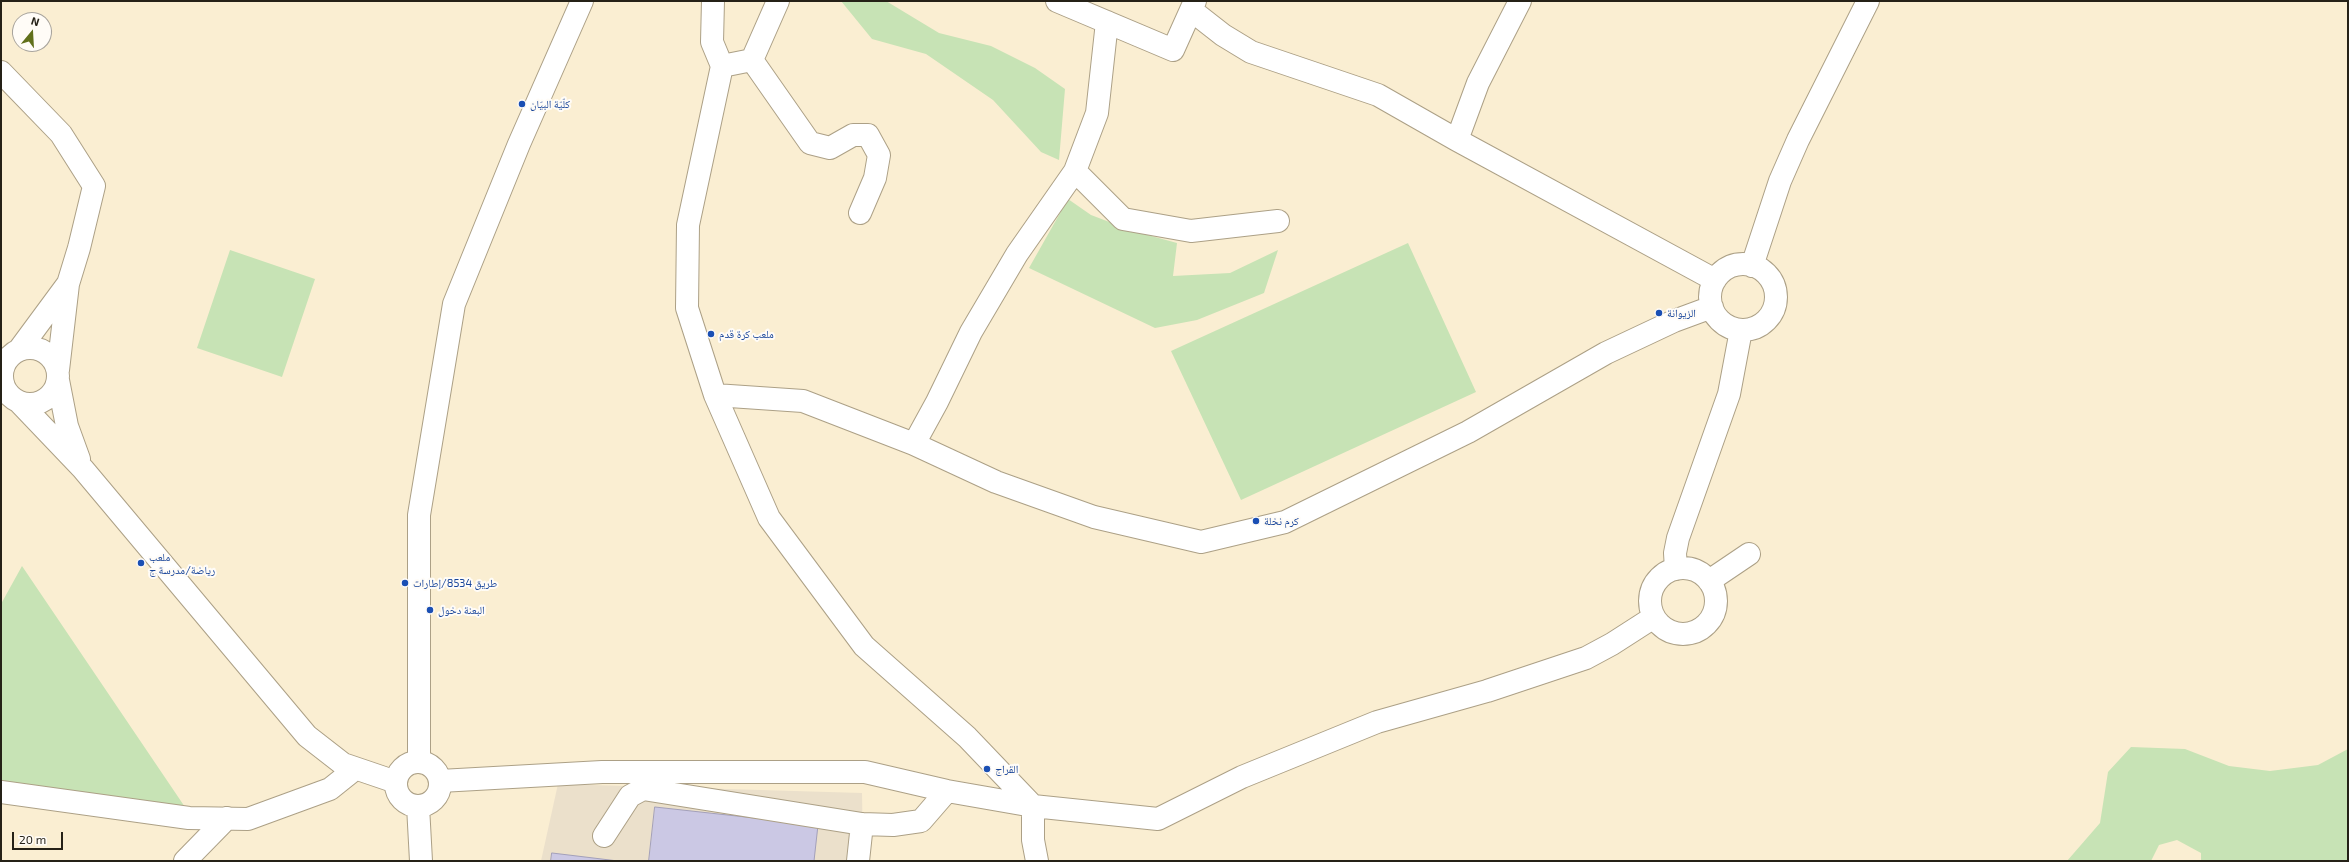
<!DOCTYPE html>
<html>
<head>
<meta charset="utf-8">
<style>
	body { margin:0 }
	#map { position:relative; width:2349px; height:862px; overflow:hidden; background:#faeed2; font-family:"Exo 2",sans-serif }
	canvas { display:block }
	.frame { position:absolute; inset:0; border:2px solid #252117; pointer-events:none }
	.north { position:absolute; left:12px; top:12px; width:40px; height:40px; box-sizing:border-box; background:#fffcf7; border:1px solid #a8a49d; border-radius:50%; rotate:18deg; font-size:11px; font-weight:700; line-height:16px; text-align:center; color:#252117 }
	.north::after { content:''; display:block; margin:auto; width:14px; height:18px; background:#61701b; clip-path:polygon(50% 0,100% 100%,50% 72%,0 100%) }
	.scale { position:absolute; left:12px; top:832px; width:51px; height:18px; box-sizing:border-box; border:2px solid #252117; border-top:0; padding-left:5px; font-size:12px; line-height:14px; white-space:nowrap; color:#252117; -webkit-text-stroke:3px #fffcf7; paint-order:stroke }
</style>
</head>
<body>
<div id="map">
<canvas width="2349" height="862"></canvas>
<div class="frame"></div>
<div class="north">N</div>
<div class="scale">20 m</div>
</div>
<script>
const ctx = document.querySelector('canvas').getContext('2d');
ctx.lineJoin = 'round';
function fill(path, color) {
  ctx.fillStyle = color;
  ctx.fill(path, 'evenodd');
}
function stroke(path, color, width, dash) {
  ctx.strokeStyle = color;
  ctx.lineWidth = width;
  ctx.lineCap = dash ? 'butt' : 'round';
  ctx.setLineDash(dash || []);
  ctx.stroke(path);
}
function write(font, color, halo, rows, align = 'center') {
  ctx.font = font + ' "Exo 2","Noto Naskh Arabic",sans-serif';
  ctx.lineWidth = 4;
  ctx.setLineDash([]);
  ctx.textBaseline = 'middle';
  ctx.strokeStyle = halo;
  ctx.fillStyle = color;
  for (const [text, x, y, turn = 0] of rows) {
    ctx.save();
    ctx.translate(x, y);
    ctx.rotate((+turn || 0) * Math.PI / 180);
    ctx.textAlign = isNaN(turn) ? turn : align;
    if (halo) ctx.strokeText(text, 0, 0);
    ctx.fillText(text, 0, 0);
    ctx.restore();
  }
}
fill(new Path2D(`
	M558 784 862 793 863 861H541Z`), '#ebe0cb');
fill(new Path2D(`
	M841 1H886L939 33 991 46 1035 68 1065 89 1059 160 1041 152 993 100 926 54 872 39Z
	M1068 199 1091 215 1133 231 1177 243 1173 276 1230 273 1278 250 1264 293 1197 320 1155 328 1029 268Z
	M1408 243 1476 392 1241 500 1171 351Z
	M230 250 315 279 282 377 197 348Z
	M22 566 189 813 1 798V604Z
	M2131 747 2185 749 2229 766 2270 771 2318 765 2348 749V861H2201V853L2177 840 2159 845 2151 861H2067L2100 823 2108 772Z`), '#c7e3b5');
const building = new Path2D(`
	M655 807 818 825 814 861H649Z
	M552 853 618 861H551Z`);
fill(building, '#cbc8e4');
stroke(building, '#a3a0ba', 1);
const minor = new Path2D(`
	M713 1 712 42 722 66 752 60 778 1
	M1057 1 1173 50 1195 1
	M1191 10 1223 35 1251 52 1378 95 1457 140 1715 280
	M752 60 810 143 830 148 853 135H868L879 155 875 178 860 213
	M722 66 688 225 687 308 715 395 769 518 864 646 967 737 1033 806 1158 819 1242 777 1377 722 1487 691 1586 658 1612 644 1654 617
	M1 72 61 134 94 186 79 248 68 284 58 370
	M1457 140 1478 83 1520 1
	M1075 171 1123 219 1191 231 1278 221
	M1710 297a33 33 0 1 1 66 0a33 33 0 1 1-66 0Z
	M1752 266 1780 181 1798 140 1868 1
	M2 376a28 28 0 1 1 56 0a28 28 0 1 1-56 0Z
	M19 350 67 285
	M58 380 67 426 79 459
	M715 395 803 401 914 444 996 482 1094 517 1201 542 1285 522 1468 432 1606 353 1674 321 1712 307
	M20 403 83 469 307 736 343 764 396 782
	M914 444 937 402 971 332 1017 254 1075 171 1097 113 1107 22
	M1650 601a33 33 0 1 1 66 0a33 33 0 1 1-66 0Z
	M1676 569 1675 553 1678 538 1729 394 1741 330
	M1709 581 1749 554
	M440 781 602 772H865L947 791 1033 806V840L1037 861
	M1 792 189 818 248 819 330 789 355 769
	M604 836 630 796 643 789 862 824 893 825 921 821 947 791
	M185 861 227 818
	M858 861 862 824`);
const major = new Path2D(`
	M396 784a22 22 0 1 1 44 0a22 22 0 1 1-44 0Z
	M419 762V515L454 304 519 144 582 1
	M418 806 421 861`);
stroke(minor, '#aca086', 24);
stroke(major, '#aca086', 24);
stroke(minor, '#fff', 22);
stroke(major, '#fff', 22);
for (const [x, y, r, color] of [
	[522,104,4,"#1a4fb4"],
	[1659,313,4,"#1a4fb4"],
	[711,334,4,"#1a4fb4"],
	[1256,521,4,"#1a4fb4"],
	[141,563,4,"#1a4fb4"],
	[405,583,4,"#1a4fb4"],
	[430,610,4,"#1a4fb4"],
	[987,769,4,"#1a4fb4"]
]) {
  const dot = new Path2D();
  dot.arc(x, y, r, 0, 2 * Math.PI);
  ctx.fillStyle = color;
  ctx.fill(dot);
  stroke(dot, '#fffcf7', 1.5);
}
write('11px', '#164399', '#fffcf7', [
	["كلّيّة البيّان",530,104],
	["الزيوانة",1667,313],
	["ملعب كرة قدم",719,334],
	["كرم نخلة",1264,521],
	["ملعب",149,557],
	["رياضة/مدرسة ج",149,570],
	["طريق 8534/إطارات",413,583],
	["البعنة دخول",438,610],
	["القراج",995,769]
], 'left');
</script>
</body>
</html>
